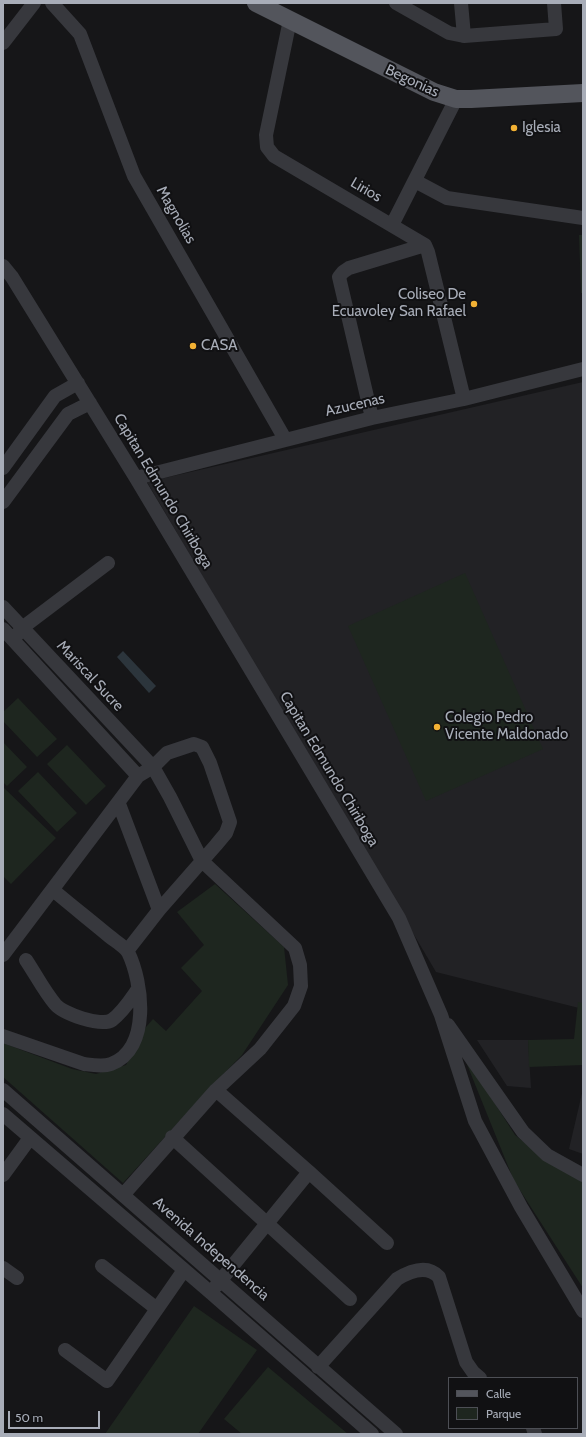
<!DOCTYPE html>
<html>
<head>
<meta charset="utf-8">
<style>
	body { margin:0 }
	#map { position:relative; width:586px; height:1437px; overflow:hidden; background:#161618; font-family:Cabin,sans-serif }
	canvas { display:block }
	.frame { position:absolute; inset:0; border:4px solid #a8adb8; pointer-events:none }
	.legend { position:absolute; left:448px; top:1377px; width:130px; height:52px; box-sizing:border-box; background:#111113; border:1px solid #4d4f55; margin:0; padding:5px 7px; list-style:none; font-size:12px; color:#a8adb8 }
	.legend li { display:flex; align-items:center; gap:8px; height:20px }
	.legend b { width:20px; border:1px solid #4d4f55 }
	.scale { position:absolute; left:8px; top:1411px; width:92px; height:18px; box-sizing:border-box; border:2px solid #a8adb8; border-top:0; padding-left:5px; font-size:12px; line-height:14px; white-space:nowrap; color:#a8adb8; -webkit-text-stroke:3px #111113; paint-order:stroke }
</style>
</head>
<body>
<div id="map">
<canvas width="586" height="1437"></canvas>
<div class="frame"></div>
<ul class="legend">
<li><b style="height:5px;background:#53555c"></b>Calle</li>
<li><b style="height:11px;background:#1e261f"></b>Parque</li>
</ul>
<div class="scale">50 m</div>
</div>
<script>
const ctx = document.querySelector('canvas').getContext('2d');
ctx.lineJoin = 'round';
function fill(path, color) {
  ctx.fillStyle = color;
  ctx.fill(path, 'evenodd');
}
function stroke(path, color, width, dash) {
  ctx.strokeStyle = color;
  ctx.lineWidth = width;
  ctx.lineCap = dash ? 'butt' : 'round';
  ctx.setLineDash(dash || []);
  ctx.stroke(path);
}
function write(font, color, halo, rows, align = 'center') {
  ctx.font = font + ' Cabin,sans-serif';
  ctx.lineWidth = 4;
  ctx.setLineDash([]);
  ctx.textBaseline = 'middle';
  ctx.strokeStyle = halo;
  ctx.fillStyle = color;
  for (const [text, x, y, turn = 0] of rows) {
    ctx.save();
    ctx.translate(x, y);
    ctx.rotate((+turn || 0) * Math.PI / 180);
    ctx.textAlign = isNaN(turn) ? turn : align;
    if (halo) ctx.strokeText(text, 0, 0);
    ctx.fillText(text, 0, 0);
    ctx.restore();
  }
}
fill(new Path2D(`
	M583 382V1009L436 972 147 482Z
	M477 1040H528L531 1088 507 1086Z
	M583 1089V1154L569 1149Z`), '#222225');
fill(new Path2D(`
	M579 235H583V293H581Z
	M465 573 543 749 426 801 348 626Z
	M18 698 57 739 37 757 3 721V712Z
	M3 742 27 767 7 786 3 782Z
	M67 745 106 786 86 805 47 764Z
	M38 772 77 813 57 832 18 791Z
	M3 787 56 838 11 884 3 876Z
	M215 884 284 947 288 985 242 1055 204 1094 123 1183 3 1077V1043L72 1069 96 1074 126 1065 146 1027 153 1019 166 1031 202 991 181 968 204 945 177 912Z
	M578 1002 583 1003V1065L529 1067 528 1040 574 1039Z
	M462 1052 515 1135 544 1158 583 1178V1288L514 1181Z
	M194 1306 257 1350 198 1434H105Z
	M268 1367 348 1434H242L224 1419Z`), '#1e261f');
fill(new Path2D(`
	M123 651 156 686 149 693 117 657Z`), '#2c353c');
stroke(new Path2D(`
	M52 3 80 34 134 176 285 439
	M396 3 449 33 464 36 556 29 554 3
	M461 3 464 36
	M290 20 266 135 267 147 274 156 425 245 428 252 464 399
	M3 43 34 3
	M415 181 447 198 583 218
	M392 225 456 99
	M3 266 12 277 136 478 399 918 441 1015 475 1121 521 1207 583 1311
	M372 418 339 277 343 272 349 268 425 245
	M3 468 55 396 78 383
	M136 478 372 418 464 399 583 369
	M3 502 68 414 90 403
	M3 607 153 767 170 797 202 861 295 948 300 965 301 986 294 1006 260 1049 216 1090
	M3 629 138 776
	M17 635 22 628 108 563
	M119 804 159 910
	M3 955 138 776 153 767 167 753 194 744 202 747 210 763 230 822 226 833 216 845 159 910 127 951
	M26 960C36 975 44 991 55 1004 63 1014 101 1027 112 1020 123 1012 131 999 138 989
	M448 1025 523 1132 547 1155 583 1175
	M3 1036 84 1064C92 1065 103 1067 111 1064 151 1049 143 983 128 952 124 946 115 941 109 936 91 921 72 906 53 890
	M3 1090 396 1434
	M3 1114 210 1292 372 1434
	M172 1137 350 1299
	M3 1175 30 1138
	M123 1195 216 1090 309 1172
	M102 1266 157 1309
	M3 1268 17 1278
	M216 1286 309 1172 387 1243
	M65 1350 107 1381 184 1270
	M318 1367 397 1279C410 1271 427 1264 439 1277L466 1362 473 1372 480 1378
	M533 1428 535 1434`), '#37383d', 14);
stroke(new Path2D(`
	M256 3 434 92 456 99H471L583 93`), '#53555c', 18);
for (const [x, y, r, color] of [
	[514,128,4,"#f2b134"],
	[474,304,4,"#f2b134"],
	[193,346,4,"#f2b134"],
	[437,727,4,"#f2b134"]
]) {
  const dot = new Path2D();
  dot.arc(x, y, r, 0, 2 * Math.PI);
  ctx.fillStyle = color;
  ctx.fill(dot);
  stroke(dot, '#111113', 1.5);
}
write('15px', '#a8adb8', '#111113', [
	["Begonias",412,81,25],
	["Lirios",366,190,30],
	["Magnolias",176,215,60],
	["Azucenas",355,405,-13],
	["Capitan Edmundo Chiriboga",163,491,59],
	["Mariscal Sucre",90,676,47],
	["Capitan Edmundo Chiriboga",329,769,59],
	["Avenida Independencia",211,1249,41]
]);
write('15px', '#a8adb8', '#111113', [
	["Iglesia",522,128],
	["Coliseo De",466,295,"right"],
	["Ecuavoley San Rafael",466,312,"right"],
	["CASA",201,346],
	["Colegio Pedro",445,718],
	["Vicente Maldonado",445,735]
], 'left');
</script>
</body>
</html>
